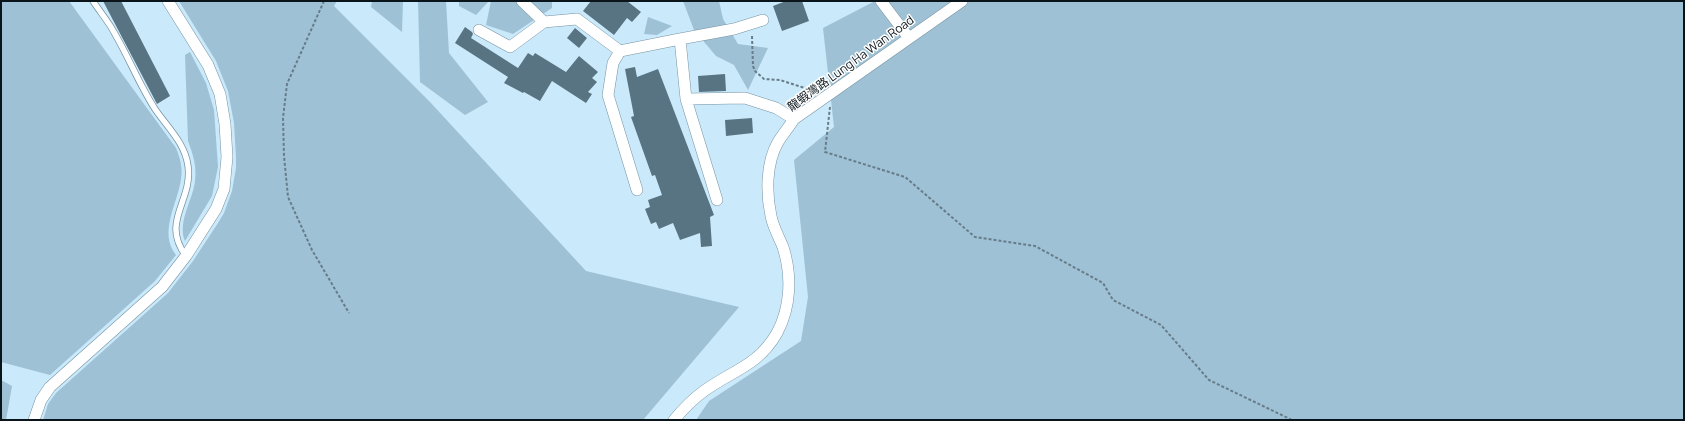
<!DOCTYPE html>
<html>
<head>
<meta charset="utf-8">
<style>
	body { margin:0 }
	#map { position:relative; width:1685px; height:421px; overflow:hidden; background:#cae9fa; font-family:Manrope,sans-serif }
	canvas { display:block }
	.frame { position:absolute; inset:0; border:2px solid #0a151b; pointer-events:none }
</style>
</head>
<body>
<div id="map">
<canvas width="1685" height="421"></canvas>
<div class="frame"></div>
</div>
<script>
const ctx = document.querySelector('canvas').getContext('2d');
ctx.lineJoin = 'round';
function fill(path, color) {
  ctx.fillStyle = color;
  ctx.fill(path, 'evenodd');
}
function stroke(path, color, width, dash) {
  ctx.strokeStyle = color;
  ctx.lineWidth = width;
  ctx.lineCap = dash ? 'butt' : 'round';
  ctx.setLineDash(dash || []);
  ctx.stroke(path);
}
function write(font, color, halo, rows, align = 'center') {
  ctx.font = font + ' Manrope,"Noto Sans TC",sans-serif';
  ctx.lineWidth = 3;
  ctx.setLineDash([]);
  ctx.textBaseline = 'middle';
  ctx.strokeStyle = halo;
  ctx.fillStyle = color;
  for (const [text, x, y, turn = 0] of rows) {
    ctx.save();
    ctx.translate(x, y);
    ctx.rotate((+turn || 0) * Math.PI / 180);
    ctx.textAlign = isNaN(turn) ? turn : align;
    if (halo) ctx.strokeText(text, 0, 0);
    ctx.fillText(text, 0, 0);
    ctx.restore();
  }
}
fill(new Path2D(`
	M1 1H69L176 148C180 158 183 168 181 179 178 203 158 232 176 255L155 281 50 375 1 362Z
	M179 1H337L334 6 430 102 586 271 739 307 643 420H43L48 404 56 393 168 293 193 261 218 223 224 213 232 191 236 168V157L234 123 228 91 216 61Z
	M372 1H403L402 32 371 7Z
	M418 1H446L449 53 488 102 465 115 420 82Z
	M459 1H489L476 15 459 6Z
	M491 1H552V8L513 34 486 25Z
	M683 1H719L723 19 738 44 768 48 748 90 734 65 716 56 694 30Z
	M875 1H1684V420H696L709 401 801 341 808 297 794 160 834 127 823 28Z
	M648 17 672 26 657 35 644 34Z
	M190 52 206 83 214 110 218 167 212 196 185 241C177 222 193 200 195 181 197 167 193 154 188 141L185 55Z
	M1 380 12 386 6 420H1Z`), '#9ec1d5');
fill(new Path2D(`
	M103 1H121L170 96 157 104Z
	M591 1H627L641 12 632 22 627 18 614 35 583 11Z
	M786 1H802L809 21 782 31 773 6Z
	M465 27 472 32 473 34 471 38 518 68 528 53 533 56 535 53 566 72 579 56 598 72 592 78 597 82 588 92 592 94 586 103 552 81 540 101 524 92 523 93 504 83 508 77 455 43Z
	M575 28 587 38 579 48 567 38Z
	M635 67 637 77 658 69 714 215 710 217 712 246 701 247 700 233 680 240 673 223 659 229 656 222 651 224 645 209 650 207 648 200 662 195 655 175 652 176 631 117 634 116 625 69Z
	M725 74 726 91 699 92 698 76Z
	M752 118 753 133 726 136 725 120Z`), '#587483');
const service = new Path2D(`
	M93 1C100 12 109 22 115 34 129 58 140 86 155 109 168 128 185 143 188 166 193 201 160 222 186 256`);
const minor = new Path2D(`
	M522 1 544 22 577 19 620 51 680 39 686 99 745 98 776 108 794 119
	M881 1 909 38
	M479 30 510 47 544 22
	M680 39 734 29 763 20
	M620 51 613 63 608 95 637 190
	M686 99 717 200
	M34 420 41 400 50 387 162 287 186 256 216 209 224 189 227 157 225 124 220 94 208 65 168 1
	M674 420C683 409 693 399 704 391 733 370 758 366 777 333 791 307 792 275 783 247 779 237 773 227 771 216 766 193 766 163 778 142 783 134 789 127 794 119L962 1`);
stroke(service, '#7693a2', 7);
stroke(minor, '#7693a2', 12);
stroke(new Path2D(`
	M324 1 287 84 283 118 284 156 288 197 312 250 349 313
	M752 36 753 66 755 71 764 79 780 80 814 91
	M830 107 825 152 905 177 975 237 1035 246 1103 283 1113 300 1161 325 1209 380 1292 420`), '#677c88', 2, [3, 2]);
stroke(service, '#fff', 5.5);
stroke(minor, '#fff', 11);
write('12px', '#0a151b', '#fff', [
	["龍蝦灣路 Lung Ha Wan Road",851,64,-36]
]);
</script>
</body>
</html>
